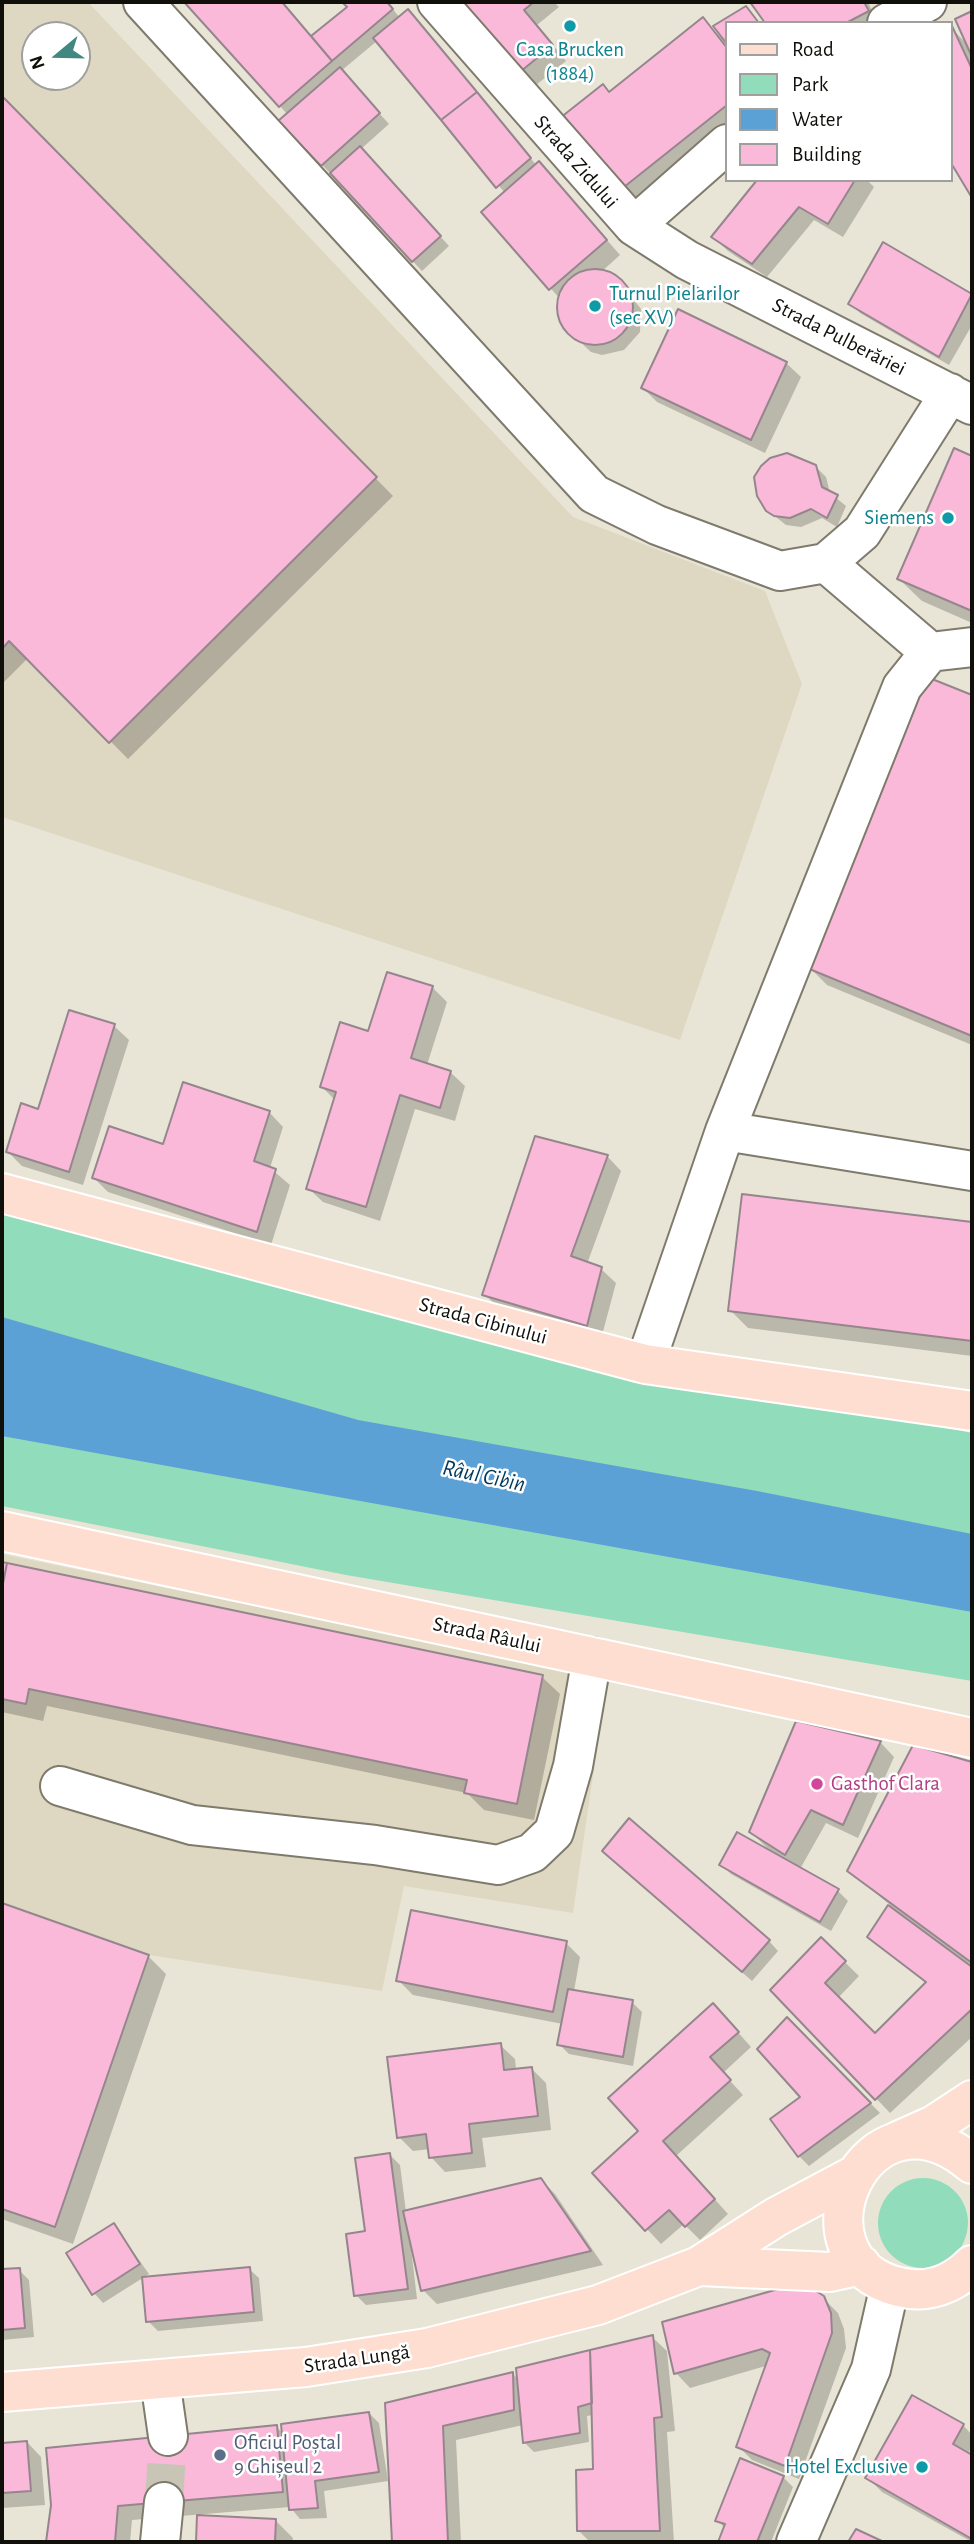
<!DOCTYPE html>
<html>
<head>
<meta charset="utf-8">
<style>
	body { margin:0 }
	#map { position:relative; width:974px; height:2544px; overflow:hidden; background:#e9e5d6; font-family:"Alegreya Sans",sans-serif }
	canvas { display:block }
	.frame { position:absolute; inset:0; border:4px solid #100f0a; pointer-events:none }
	.legend { position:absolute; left:725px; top:21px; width:228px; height:161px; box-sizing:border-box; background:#fff; border:2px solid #9f9f9d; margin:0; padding:9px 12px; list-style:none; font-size:21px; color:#100f0a }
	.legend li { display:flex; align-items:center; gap:14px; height:35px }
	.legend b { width:35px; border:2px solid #9f9f9d }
	.north { position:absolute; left:21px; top:21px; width:70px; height:70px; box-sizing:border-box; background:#fff; border:2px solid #9f9f9d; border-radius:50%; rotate:251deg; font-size:19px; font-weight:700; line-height:28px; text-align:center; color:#100f0a }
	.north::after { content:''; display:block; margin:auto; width:24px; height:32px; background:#428880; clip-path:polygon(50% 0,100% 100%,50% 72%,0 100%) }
</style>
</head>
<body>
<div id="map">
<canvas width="974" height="2544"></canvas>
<div class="frame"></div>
<ul class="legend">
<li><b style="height:9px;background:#feded1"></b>Road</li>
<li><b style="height:19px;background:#91dcba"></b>Park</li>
<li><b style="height:19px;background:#5ca1d6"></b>Water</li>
<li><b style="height:19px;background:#fab9d9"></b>Building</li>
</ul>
<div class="north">N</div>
</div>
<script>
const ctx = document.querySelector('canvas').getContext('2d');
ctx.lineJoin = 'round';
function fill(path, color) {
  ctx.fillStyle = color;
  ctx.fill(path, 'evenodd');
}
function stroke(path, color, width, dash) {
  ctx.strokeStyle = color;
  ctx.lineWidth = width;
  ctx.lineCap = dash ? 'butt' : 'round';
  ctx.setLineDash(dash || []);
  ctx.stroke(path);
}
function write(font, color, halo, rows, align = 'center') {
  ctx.font = font + ' "Alegreya Sans",sans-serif';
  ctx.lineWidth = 5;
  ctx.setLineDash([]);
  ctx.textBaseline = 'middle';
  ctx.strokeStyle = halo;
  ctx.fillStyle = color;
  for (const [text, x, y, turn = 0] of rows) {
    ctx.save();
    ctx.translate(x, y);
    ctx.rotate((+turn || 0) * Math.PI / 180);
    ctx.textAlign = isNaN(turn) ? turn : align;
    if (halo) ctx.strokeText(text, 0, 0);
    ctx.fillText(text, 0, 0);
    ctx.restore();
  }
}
fill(new Path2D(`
	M2 2H88L573 517 765 591 802 684 680 1040 2 817ZM35 35H77V77H35Z
	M2 1554 607 1679 573 1913 404 1886 382 1991 149 1955 55 2227 2 2209Z`), '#ded8c2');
fill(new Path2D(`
	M2 1193 639 1366 972 1433V1681L346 1575 2 1506Z
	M878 2223a45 45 0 1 1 90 0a45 45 0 1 1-90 0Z`), '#91dcba');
fill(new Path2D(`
	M2 1317 358 1420 757 1491 972 1534V1612L2 1436Z`), '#5ca1d6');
fill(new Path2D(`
	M186 2H282L312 37 349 7 344 2H387L400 18 417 21 537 166 553 178 620 255 600 273 616 277 641 309 640 332 624 350 602 355 591 352 563 326 559 315 561 300 483 212 505 193 377 41 341 71 389 124 361 149 449 246 422 271 281 121 288 115Z
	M457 2H554L559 7 537 25 566 61 531 89Z
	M748 2H868L877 21 767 23Z
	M745 8 759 23H727V130L634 204 620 190 610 94 703 20 722 38 724 37 715 26Z
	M972 13V195L951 160V28L968 45 958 20Z
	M2 99 393 496 128 759 28 658 2 684Z
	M760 180H867L874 187 843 237 814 220 767 277 728 251 713 237Z
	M884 245 972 296V325L949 365 860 313 850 303Z
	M786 363 801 377 765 453 657 402 643 388Z
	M955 450 972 458V623L922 601 899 579Z
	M815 466 826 477 830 493 846 506 837 527 822 518 801 527 786 525 767 510Z
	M928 679 972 697V1045L827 985 809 967Z
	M388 974 433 988 447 1002 427 1065 450 1072 465 1086 455 1121 415 1109 380 1221 323 1202 308 1188 335 1100 322 1087 370 1033Z
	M114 1026 129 1040 83 1185 22 1166 8 1152Z
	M269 1112 283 1127 270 1168 290 1185 271 1245 108 1192 94 1178 164 1146Z
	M607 1156 621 1171 587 1264 601 1269 616 1283 601 1339 499 1308 484 1294Z
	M743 1196 972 1224V1356L748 1328 730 1310Z
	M2 1563 542 1677 560 1694 534 1820 484 1810 467 1793 47 1706 43 1721 2 1712Z
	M880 1742 894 1757 858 1838 826 1823 800 1869 838 1891 848 1901 831 1931 731 1874 721 1864 771 1852 751 1832Z
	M914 1747 972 1764V2037L890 2113 773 1990 821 1939 859 1976 838 1998 875 2036 927 1984 869 1937 890 1905 850 1871Z
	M614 1860 769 1941 778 1951 752 1981Z
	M2 1905 148 1956 166 1974 73 2244 2 2219Z
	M566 1943 580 1957 574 1991 632 2002 642 2012 633 2066 569 2054 559 2044 563 2024 413 1995 398 1980Z
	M787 2019 880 2113 809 2166 799 2156 803 2097Z
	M727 2020 751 2047 723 2073 743 2095 676 2156 728 2214 700 2240 684 2224 661 2244 595 2173 641 2132Z
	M500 2045 515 2059 516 2070 532 2069 546 2083 551 2130 482 2138 486 2167 445 2172 431 2157 430 2149 413 2151 399 2137Z
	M390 2155 400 2165 406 2212 541 2180 555 2194 603 2265 437 2304 423 2290 413 2248H411L417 2299 366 2305 356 2295 367 2233Z
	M114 2225 149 2274 103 2303 94 2293Z
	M249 2269 259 2278 263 2321 158 2331 148 2321Z
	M19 2270 29 2280 34 2337 2 2340V2271Z
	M823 2298 838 2313 844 2329 846 2348 799 2479 752 2460 738 2446 769 2365 690 2388 676 2373Z
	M652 2337 667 2351 675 2431 667 2432 674 2542H590L579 2531 595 2471 593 2415 587 2416 589 2442 534 2452 525 2443 523 2425 456 2440 461 2542H394L387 2404 513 2374 519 2380Z
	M369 2413 379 2423 388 2481 324 2491 327 2518 300 2519 290 2507 132 2520 130 2542H47L53 2505 277 2427 283 2434Z
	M963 2425 972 2435 969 2455 972 2457V2542L882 2492 868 2478Z
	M27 2442 41 2457 45 2505 2 2508V2444Z
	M783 2477 793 2487 771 2542H720L726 2529 717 2520Z
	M199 2517 275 2520 293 2538 292 2542H198Z`), '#0003');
const building = new Path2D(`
	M184 2H282L332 61 279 107Z
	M342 2H387L393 9 332 61 311 36 347 7Z
	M455 2H534L524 10 553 45 515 76Z
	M750 2H864L869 11 846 23H765Z
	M746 6 759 23H727V44L713 26Z
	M408 9 477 92 441 120 373 38Z
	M972 11V57L955 19Z
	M703 17 727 48V105L619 191 560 118 603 84 609 92Z
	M952 26 972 69V198L951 163Z
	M340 67 380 113 321 166 278 121Z
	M477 92 531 158 496 188 441 120Z
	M2 96 377 477 109 743 9 641 2 649Z
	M360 146 441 236 412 262 330 173Z
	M539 161 607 240 549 290 481 212Z
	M757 180H855L828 224 799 207 752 264 711 237Z
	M883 242 972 294 939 357 848 304Z
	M557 307a38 38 0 1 1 76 0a38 38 0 1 1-76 0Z
	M678 309 787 362 751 440 641 388Z
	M954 448 972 456V611L897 579Z
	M787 453 816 465 822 487 838 495 827 518 811 509 790 518 774 516 766 511 757 496 754 477 761 466 770 458Z
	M927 677 972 695V1036L807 968Z
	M387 972 433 986 411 1058 451 1071 440 1108 400 1095 366 1207 306 1189 336 1092 320 1087 340 1022 368 1031Z
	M69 1010 115 1024 69 1172 6 1152 21 1103 38 1109Z
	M183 1082 270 1111 254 1161 276 1169 257 1232 92 1178 109 1126 163 1144Z
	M535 1136 608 1155 571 1256 602 1267 587 1326 482 1295Z
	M742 1194 972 1222V1341L728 1311Z
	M2 1562 7 1563 2 1589Z
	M7 1563 543 1675 517 1804 464 1793 467 1780 29 1689 26 1704 2 1699V1589Z
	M796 1721 881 1741 843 1825 811 1810 785 1855 749 1832Z
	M913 1745 972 1762V1963L847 1871Z
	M629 1818 770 1940 742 1972 602 1851Z
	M737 1832 839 1889 820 1922 719 1865Z
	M2 1903 149 1955 55 2227 2 2209Z
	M888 1905 972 1967V2009L875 2100 770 1990 821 1937 846 1961 825 1983 875 2033 926 1982 867 1937Z
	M411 1910 567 1941 553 2012 396 1981Z
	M568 1989 633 2000 623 2057 557 2045Z
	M713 2003 739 2032 710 2057 731 2080 663 2141 715 2199 685 2227 669 2210 645 2231 592 2173 638 2131 608 2098Z
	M787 2017 871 2103 798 2157 770 2119 800 2097 757 2049Z
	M501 2043 504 2070 532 2067 538 2116 469 2124 472 2153 429 2158 426 2134 397 2138 387 2057Z
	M390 2153 408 2289 354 2296 346 2234 365 2231 355 2158Z
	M541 2178 591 2251 421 2291 403 2211Z
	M114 2223 140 2264 92 2295 66 2253Z
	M250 2267 254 2312 146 2322 142 2277Z
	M20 2268 25 2328 2 2330V2269Z
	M796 2284 811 2288 824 2296 831 2313 832 2333 785 2466 736 2447 770 2353 762 2349 674 2374 662 2322Z
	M653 2335 662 2417 654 2418 660 2531H577L576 2470 593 2469 590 2350Z
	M590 2350 592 2403 578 2407 580 2433 523 2443 516 2368Z
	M513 2372 514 2410 443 2426 448 2542H392L385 2403Z
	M912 2395 964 2424 953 2444 972 2455V2539L865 2478Z
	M369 2412 379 2472 315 2481 318 2508 289 2510 281 2424Z
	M277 2425 283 2492 118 2506 115 2542H46L51 2505 46 2448Z
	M27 2441 31 2491 2 2493V2443Z
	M740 2458 784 2476 757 2542H718L725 2524 715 2521Z
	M197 2515 276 2519 275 2542H196Z
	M856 2529 884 2542H848Z`);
fill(building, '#fab9d9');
stroke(building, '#95868d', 2);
stroke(new Path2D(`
	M164 2502 168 2436`), '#c8c5b7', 38, [38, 19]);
const minor = new Path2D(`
	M143 2 594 494 657 525 780 571 826 563 862 532 950 393
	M437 2 634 226 687 260 972 405
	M887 23 927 2
	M634 226 727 144
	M826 563 930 652
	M725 1131 972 1171
	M645 1364 725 1131 902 687 930 652 972 647
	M60 1786 192 1825 375 1845 498 1865 532 1853 554 1832 573 1766 592 1657
	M160 2380 168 2436
	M160 2542 164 2502
	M796 2542 871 2369 890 2285`);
const major = new Path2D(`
	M2 1193 645 1364 972 1411
	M2 1531 972 1738
	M898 2141 934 2125 972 2100
	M972 2164C866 2074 784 2259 899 2287 927 2294 952 2285 972 2265
	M699 2266 830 2272 861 2265
	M2 2392 306 2367 427 2348 598 2305 699 2266 776 2217 853 2176`);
stroke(minor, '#7e7b6d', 42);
stroke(major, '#fff', 42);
stroke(minor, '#fff', 38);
stroke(major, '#feded1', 38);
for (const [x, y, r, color] of [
	[570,26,7,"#0f9aa8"],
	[595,306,7,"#0f9aa8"],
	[948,518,7,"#0f9aa8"],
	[817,1784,7,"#d1479c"],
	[220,2455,7,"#5c6f8a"],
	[922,2467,7,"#0f9aa8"]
]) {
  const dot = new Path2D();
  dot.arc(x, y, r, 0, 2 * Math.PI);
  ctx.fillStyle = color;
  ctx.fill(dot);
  stroke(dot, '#fff', 2.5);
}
write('21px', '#0d838f', '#fff', [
	["Casa Brucken",570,50,"center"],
	["(1884)",570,74,"center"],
	["Turnul Pielarilor",609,294,"left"],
	["(sec XV)",609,318,"left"],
	["Siemens",934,518],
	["Hotel Exclusive",908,2467]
], 'right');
write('21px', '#100f0a', '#fff', [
	["Strada Zidului",576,162,49],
	["Strada Pulberăriei",839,337,27],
	["Strada Cibinului",483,1321,15],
	["Strada Râului",487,1635,12],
	["Strada Lungă",357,2359,-8]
]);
write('21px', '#b23c85', '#fff', [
	["Gasthof Clara",831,1784]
], 'left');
write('21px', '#4e5e75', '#fff', [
	["Oficiul Poștal",234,2443],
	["9 Ghișeul 2",234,2467]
], 'left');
write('italic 23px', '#00395c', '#fff', [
	["Râul Cibin",484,1476,12]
]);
</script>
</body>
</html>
